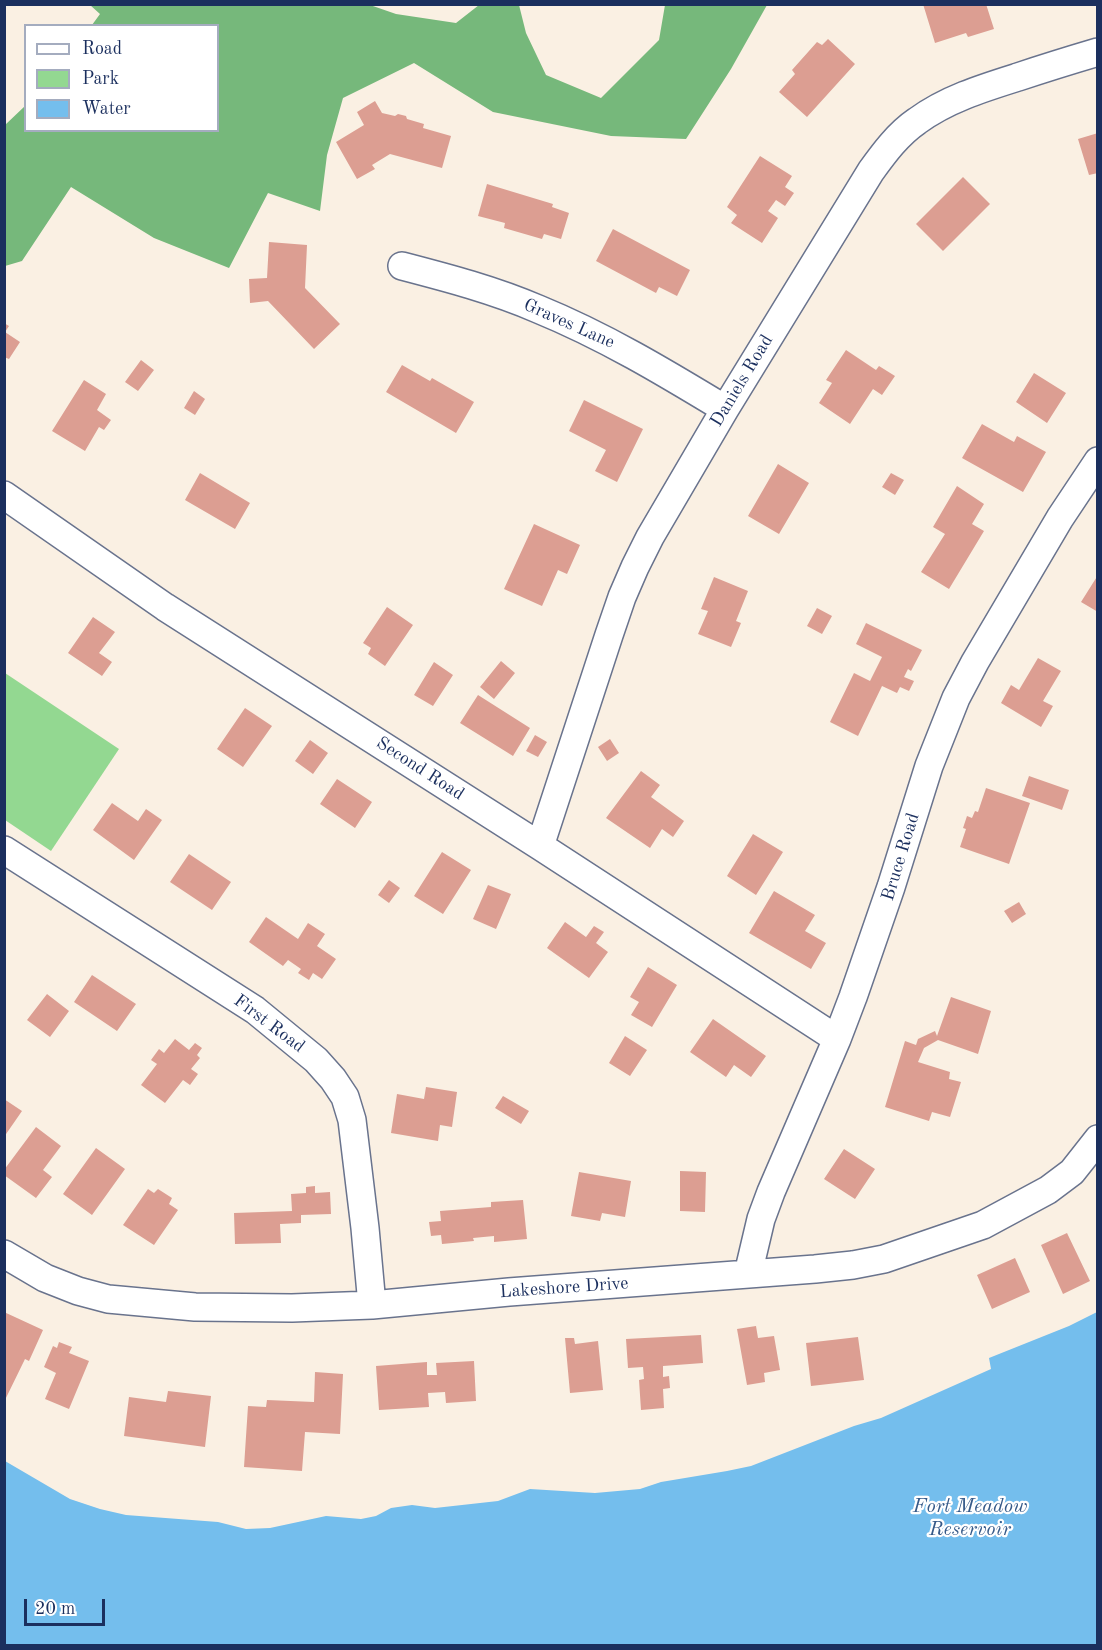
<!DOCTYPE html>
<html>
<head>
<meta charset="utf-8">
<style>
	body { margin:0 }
	#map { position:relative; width:1102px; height:1650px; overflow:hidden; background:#faf0e3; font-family:"Old Standard TT",serif }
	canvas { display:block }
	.frame { position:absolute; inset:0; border:6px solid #1b2f5e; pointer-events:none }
	.legend { position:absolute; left:24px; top:24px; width:195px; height:108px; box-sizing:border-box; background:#fff; border:2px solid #a4acbf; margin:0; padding:8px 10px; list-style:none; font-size:18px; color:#1b2f5e }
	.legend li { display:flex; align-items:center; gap:12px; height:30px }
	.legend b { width:30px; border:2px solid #a4acbf }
	.scale { position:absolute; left:24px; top:1599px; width:81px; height:27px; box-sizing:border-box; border:3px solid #1b2f5e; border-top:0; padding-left:8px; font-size:18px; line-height:21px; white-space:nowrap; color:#1b2f5e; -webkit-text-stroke:4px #fff; paint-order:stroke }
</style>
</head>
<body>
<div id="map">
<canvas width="1102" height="1650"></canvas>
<div class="frame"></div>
<ul class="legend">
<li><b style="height:8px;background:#fff"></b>Road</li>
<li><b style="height:16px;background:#93d891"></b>Park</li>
<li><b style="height:16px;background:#74beed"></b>Water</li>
</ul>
<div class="scale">20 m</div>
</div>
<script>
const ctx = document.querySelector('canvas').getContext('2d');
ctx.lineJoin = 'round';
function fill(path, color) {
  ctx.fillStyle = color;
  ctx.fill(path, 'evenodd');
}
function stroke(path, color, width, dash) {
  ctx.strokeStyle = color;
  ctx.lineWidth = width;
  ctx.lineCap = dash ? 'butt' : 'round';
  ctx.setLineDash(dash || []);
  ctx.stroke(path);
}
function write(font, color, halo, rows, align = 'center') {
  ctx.font = font + ' "Old Standard TT",serif';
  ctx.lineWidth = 4.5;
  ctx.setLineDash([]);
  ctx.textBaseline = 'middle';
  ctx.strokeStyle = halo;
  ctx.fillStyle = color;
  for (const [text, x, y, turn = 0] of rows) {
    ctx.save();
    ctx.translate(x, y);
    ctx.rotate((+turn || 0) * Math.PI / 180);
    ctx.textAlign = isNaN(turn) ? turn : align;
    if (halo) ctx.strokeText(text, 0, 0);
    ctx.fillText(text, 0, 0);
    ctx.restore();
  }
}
fill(new Path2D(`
	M5 673 119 749 51 851 5 820Z`), '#93d891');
fill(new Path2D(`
	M90 5H370L396 14 456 23 479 5H519L526 33 546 75 601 98 659 40 665 5H767L731 69 686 139 611 136 493 112 414 63 343 98 327 155 320 211 268 193 229 268 154 238 71 187 22 261 5 266V125L25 106 26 130H218V26L92 25 100 14Z`), '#76b87b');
fill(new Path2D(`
	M1097 1312V1645H5V1461L70 1499 100 1509 126 1515 218 1522 246 1529 270 1528 326 1516 361 1519 376 1516 391 1508 412 1505 435 1508 498 1501 530 1489 595 1493 640 1489 661 1482 727 1471 751 1466 854 1426 881 1418 991 1369 989 1358 1069 1326Z`), '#74beed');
fill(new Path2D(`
	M923 4H986L994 29 968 37 966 33 935 43Z
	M828 39 855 64 807 117 779 92 795 74 792 70 817 42 822 45Z
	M375 101 382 113 395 116 398 114 406 116 407 119 424 124 423 128 451 136 442 168 390 154 372 165 375 169 357 179 336 142 364 125 357 112Z
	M1098 133V173L1089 175 1078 139Z
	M760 156 792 176 785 187 794 193 785 206 776 200 768 211 778 218 762 243 731 223 737 215 727 207Z
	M963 177 990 204 943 251 916 224Z
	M487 184 553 204 552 207 569 213 561 239 544 234 542 239 504 228 505 223 478 216Z
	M613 229 690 270 677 296 659 287 656 293 596 261Z
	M269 242 307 245 305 288 340 324 314 349 268 301 250 303 249 279 267 278Z
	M4 323 9 326 5 332 20 342 9 359 4 357Z
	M846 350 876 370 879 366 895 376 882 395 873 389 850 424 819 403 832 383 826 380Z
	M141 360 154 370 138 391 125 382Z
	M402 365 430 381 432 378 474 402 456 433 386 392Z
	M1034 373 1066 393 1047 423 1016 402Z
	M84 380 106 394 97 410 111 420 104 430 99 427 85 451 52 431Z
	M194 391 205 399 195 415 184 408Z
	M584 400 643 429 617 482 595 471 606 450 569 431Z
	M982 424 1014 442 1017 436 1046 452 1023 492 962 458Z
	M778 464 809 483 779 534 748 516Z
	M200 473 250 503 235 529 185 500Z
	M891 473 904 480 895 495 882 487Z
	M957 486 984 504 972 524 984 531 949 589 921 572 945 534 933 527Z
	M534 524 580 545 567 574 558 570 542 606 504 589Z
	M1098 575V612L1081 602Z
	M714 577 748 591 736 621 741 623 731 647 698 634 708 611 701 609Z
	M387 607 413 625 385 666 368 654 371 648 363 643Z
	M817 608 832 616 822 634 807 626Z
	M93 617 115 632 99 653 112 662 102 676 68 653Z
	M866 623 922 650 911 671 908 669 904 677 914 681 909 691 900 687 897 693 882 686 858 736 830 722 854 673 870 681 882 657 856 644Z
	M1038 658 1061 671 1043 701 1053 706 1041 727 1001 703 1011 685 1019 690Z
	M501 661 515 673 494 699 480 687Z
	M434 662 453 675 433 706 414 695Z
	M478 695 530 728 513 756 460 723Z
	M245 708 272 726 243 767 217 749Z
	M535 735 547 742 538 757 526 751Z
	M610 739 619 753 607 761 598 747Z
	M310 740 328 753 313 774 295 761Z
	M641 771 660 785 651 797 684 821 673 837 662 829 650 848 606 818Z
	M1029 776 1069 790 1062 810 1022 796Z
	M337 779 372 802 355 828 320 804Z
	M986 788 1030 803 1009 864 960 847 966 829 963 828 967 816 972 818 975 811 978 812Z
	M112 803 138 821 146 809 162 820 134 860 93 830Z
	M753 834 783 852 756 895 727 876Z
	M442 852 471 870 443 914 414 896Z
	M189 854 231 882 212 910 170 882Z
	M389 880 400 888 389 903 378 895Z
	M488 885 511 894 496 929 473 919Z
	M774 891 815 915 805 931 826 943 811 969 749 933Z
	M1019 902 1026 914 1012 923 1004 911Z
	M266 917 298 939 308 923 325 934 317 946 336 959 322 979 313 973 309 980 298 973 301 969 288 960 283 966 249 942Z
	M565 922 586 937 594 926 604 932 596 943 608 952 589 978 547 948Z
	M648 967 677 985 652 1027 631 1015 639 1002 630 997Z
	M92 975 136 1004 117 1031 74 1002Z
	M47 994 69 1011 50 1037 27 1020Z
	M951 997 991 1011 978 1054 938 1040 924 1048 918 1062 950 1072 949 1079 961 1082 950 1117 932 1112 929 1121 885 1107 905 1041 916 1045 918 1039 935 1031 937 1036Z
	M713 1019 766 1056 751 1077 734 1065 726 1077 690 1052Z
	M625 1036 647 1050 630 1076 609 1063Z
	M175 1039 189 1050 195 1043 202 1048 197 1055 200 1058 191 1069 198 1074 190 1085 183 1080 165 1103 141 1085 157 1064 151 1060 159 1049 164 1053Z
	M426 1087 457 1092 452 1127 440 1125 438 1141 391 1133 397 1094 424 1099Z
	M503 1096 529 1111 521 1124 495 1108Z
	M4 1099 22 1111 4 1137Z
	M36 1127 61 1146 43 1170 52 1177 36 1198 4 1175V1170Z
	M96 1148 125 1169 92 1215 63 1194Z
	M844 1149 875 1169 855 1199 824 1179Z
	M680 1171 706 1172 705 1212 680 1211Z
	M579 1172 631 1181 625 1217 602 1213 600 1221 571 1216Z
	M315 1186V1193L330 1192 331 1214 301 1215V1223L280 1224 281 1243 235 1244 234 1213 292 1211 291 1194 306 1193V1187Z
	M148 1189 154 1193 158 1189 172 1198 169 1204 178 1210 154 1245 123 1225Z
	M523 1200 527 1239 494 1242V1236L473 1238 474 1241 442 1244 441 1235 431 1236 429 1222 441 1221 440 1211 491 1207V1202Z
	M1067 1233 1090 1281 1063 1294 1041 1245Z
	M1015 1258 1030 1292 992 1309 977 1275Z
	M4 1312 43 1330 29 1361 25 1359 4 1402Z
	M756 1326 758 1338 774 1336 780 1370 764 1373 765 1382 747 1385 737 1329Z
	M701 1335 703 1363 663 1366V1377L669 1376 670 1388 663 1389 664 1408 641 1410 639 1380 644 1379 643 1367 628 1368 626 1339Z
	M858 1337 864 1380 811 1386 806 1343Z
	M565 1338H574L575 1344 598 1341 603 1390 570 1393Z
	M59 1342 72 1347 69 1353 89 1361 69 1409 45 1399 56 1373 44 1367 53 1346 57 1348Z
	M474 1361 476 1401 446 1403 445 1392 428 1393 429 1407 379 1410 376 1366 427 1362V1375H437L436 1363Z
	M315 1372 343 1374 340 1434 305 1432 302 1471 244 1467 248 1406 266 1407 267 1400 314 1402Z
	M168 1391 211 1396 205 1447 124 1436 129 1397 166 1402Z`), '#dc9e92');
const minor = new Path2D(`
	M402 266C448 278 494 290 538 309 604 336 664 372 725 409
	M4 495 165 607 540 846 837 1039
	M540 846 609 635 622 597 635 567 650 537 725 409 871 171C884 153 898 134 917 121 947 99 983 88 1018 77 1045 68 1071 60 1098 52
	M4 850 255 1010 316 1060 333 1079 345 1097 352 1120 365 1228 372 1305
	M4 1254 45 1278 78 1291 108 1299 195 1307 292 1308 372 1305 509 1292 815 1269 853 1265 884 1259 983 1225 1048 1190 1072 1172 1098 1139
	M748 1274 761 1219 771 1192 837 1039 853 997 891 887 929 766 956 698 975 662 1060 518 1098 461`);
stroke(minor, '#69738d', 30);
stroke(minor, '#fff', 27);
write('18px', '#1b2f5e', '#fff', [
	["Graves Lane",569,324,24],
	["Daniels Road",742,381,-59],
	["Second Road",420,769,33],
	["Bruce Road",901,857,-73],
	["First Road",269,1024,37],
	["Lakeshore Drive",564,1288,-4]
]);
write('italic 20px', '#365a89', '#fff', [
	["Fort Meadow",970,1507],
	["Reservoir",970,1530]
]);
</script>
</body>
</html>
